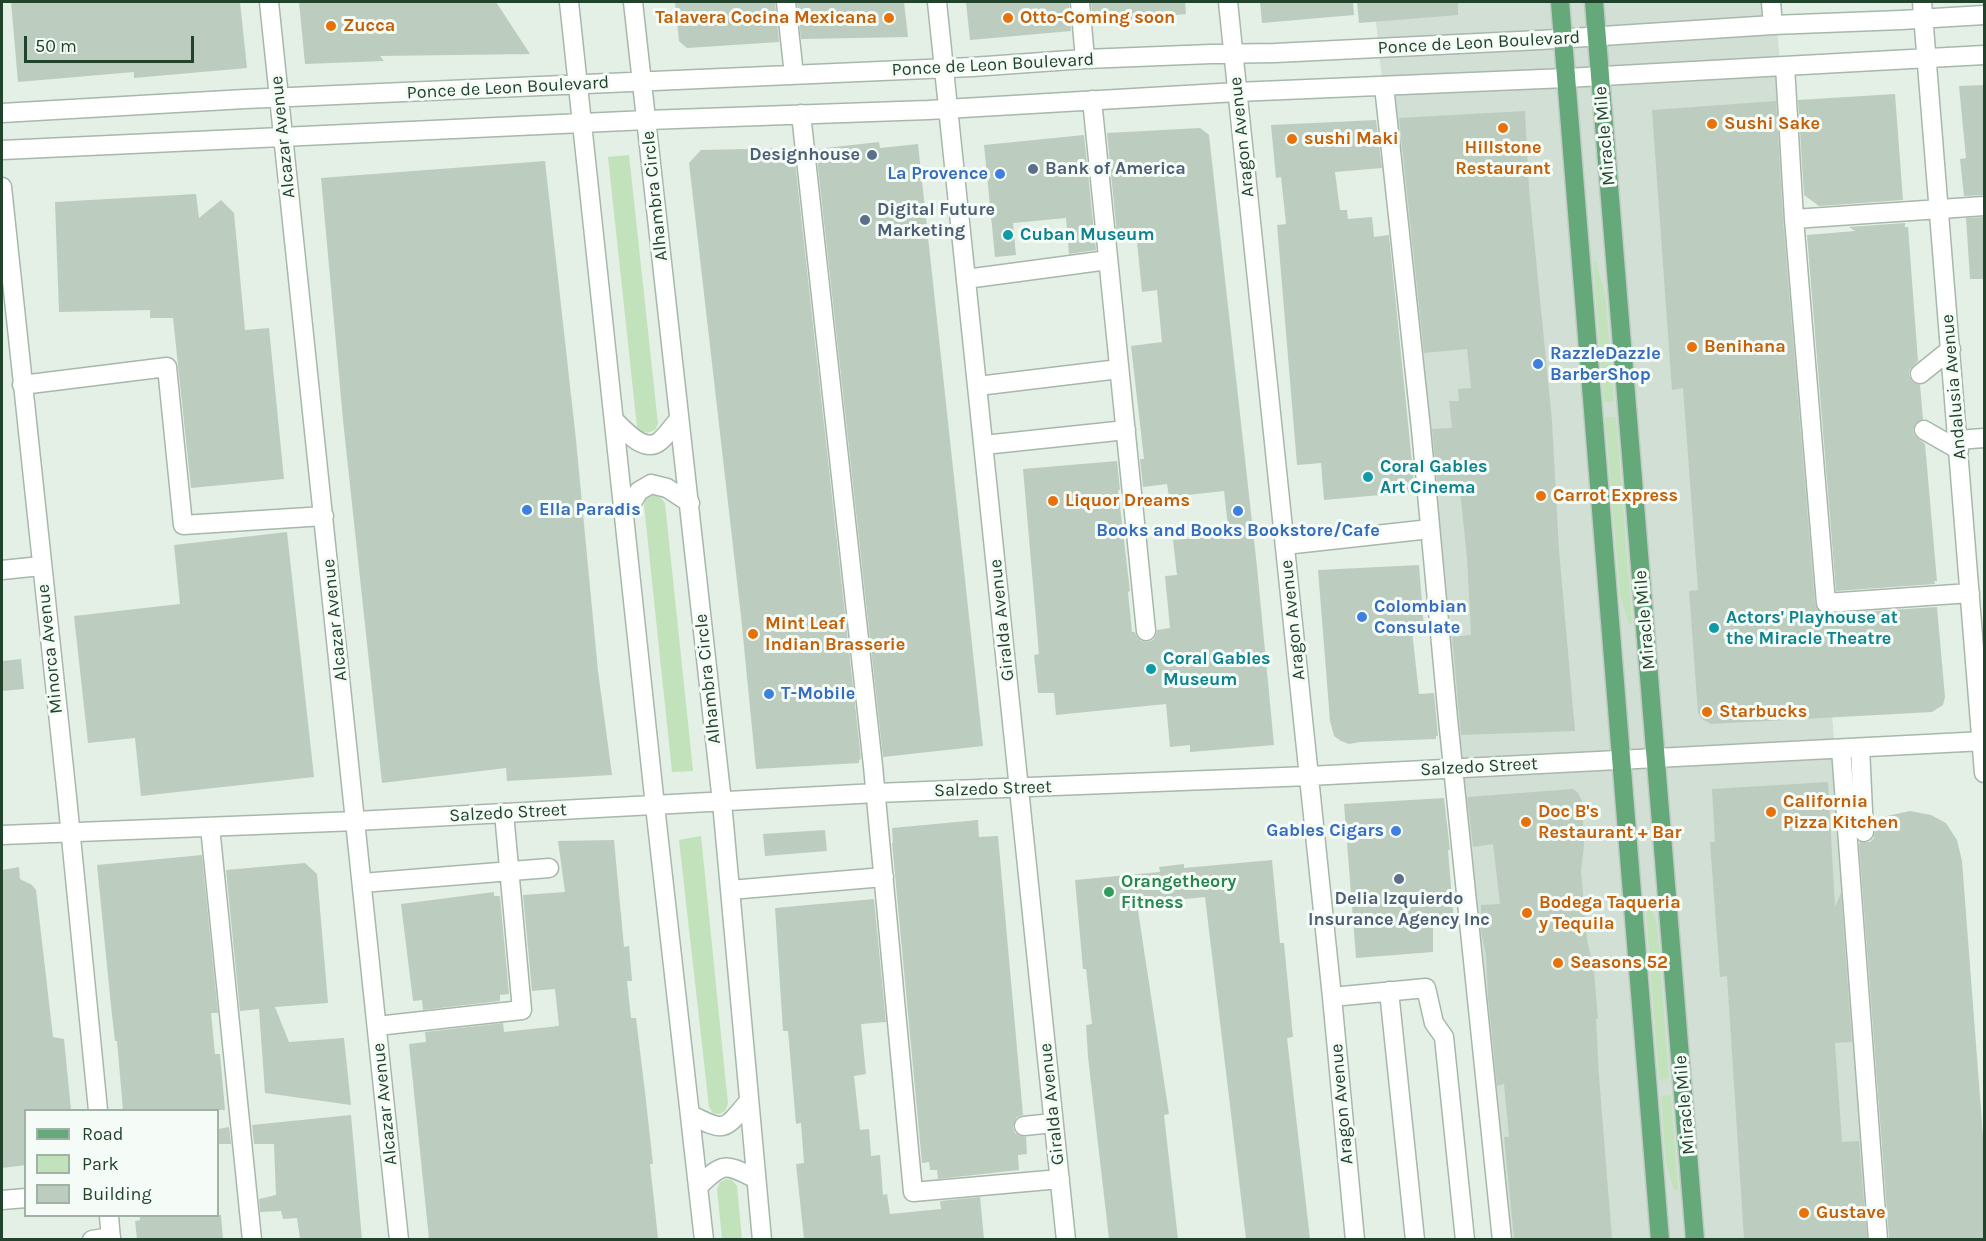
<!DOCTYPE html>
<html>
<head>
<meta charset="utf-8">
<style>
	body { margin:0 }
	#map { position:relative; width:1986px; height:1241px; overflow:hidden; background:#e4efe6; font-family:Karla,sans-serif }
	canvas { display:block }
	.frame { position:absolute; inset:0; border:3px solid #21432c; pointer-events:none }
	.legend { position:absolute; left:24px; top:1109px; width:195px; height:108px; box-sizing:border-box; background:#f5fbf6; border:2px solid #a0b1a5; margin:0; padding:8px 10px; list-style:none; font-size:18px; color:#21432c }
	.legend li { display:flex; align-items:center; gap:12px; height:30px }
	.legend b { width:30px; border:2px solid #a0b1a5 }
	.scale { position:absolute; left:24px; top:36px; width:170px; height:27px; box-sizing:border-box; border:3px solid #21432c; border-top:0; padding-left:8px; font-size:18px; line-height:21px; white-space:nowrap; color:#21432c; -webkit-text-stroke:4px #f5fbf6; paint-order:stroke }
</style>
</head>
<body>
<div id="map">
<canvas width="1986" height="1241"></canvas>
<div class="frame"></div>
<ul class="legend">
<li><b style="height:8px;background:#65a97a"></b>Road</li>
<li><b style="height:16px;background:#c1e2bb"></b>Park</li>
<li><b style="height:16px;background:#bccdbf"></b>Building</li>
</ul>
<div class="scale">50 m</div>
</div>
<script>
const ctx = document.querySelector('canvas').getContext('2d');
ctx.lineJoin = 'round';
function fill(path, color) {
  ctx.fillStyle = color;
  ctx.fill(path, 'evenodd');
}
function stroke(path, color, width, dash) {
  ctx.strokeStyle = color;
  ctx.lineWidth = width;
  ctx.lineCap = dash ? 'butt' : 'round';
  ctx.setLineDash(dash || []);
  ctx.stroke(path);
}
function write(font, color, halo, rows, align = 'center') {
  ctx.font = font + ' Karla,sans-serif';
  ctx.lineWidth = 6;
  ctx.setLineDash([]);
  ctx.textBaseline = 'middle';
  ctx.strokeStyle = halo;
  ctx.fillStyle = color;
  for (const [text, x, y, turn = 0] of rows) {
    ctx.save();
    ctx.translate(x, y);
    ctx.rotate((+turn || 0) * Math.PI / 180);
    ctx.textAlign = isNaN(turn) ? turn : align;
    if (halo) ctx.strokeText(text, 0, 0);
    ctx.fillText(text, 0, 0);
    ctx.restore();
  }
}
fill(new Path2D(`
	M1374 2H1775L1874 1239H1501Z`), '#d2dfd4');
fill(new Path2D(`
	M629 155 658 424 655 430C647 434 643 433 637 427L608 157Z
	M1593 262H1596L1605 294 1614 401 1604 402Z
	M1605 417H1616L1632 624H1629L1620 595Z
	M654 495 660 497 665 503 693 771 672 772 644 505 646 498Z
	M701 836 728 1104 725 1111 720 1114 713 1113 709 1107 679 840Z
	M1645 897H1648L1657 926 1669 1079 1659 1080Z
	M1671 1095 1678 1190H1674L1666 1163 1661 1096Z
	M726 1179 732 1180 737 1186 742 1239H722L717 1189 720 1182Z`), '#c1e2bb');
fill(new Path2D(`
	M11 2H240L247 68 134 78V72L18 82Z
	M299 2H496L530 54 380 56 384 61 305 64Z
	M675 2H775L779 42 687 48 679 41Z
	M797 2H904L908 37 801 39Z
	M966 2H1069L1071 31 970 40Z
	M1091 2H1185L1186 14 1093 23Z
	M1260 2H1353L1354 15 1262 23Z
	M1357 2H1458V15L1359 23Z
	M1984 85V195L1964 196 1960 159 1966 158 1959 86Z
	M1895 94 1903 200 1819 206 1804 195 1798 100Z
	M1776 101 1783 220 1815 604 1821 613 1827 614 1937 607 1945 697 1943 705 1932 712 1711 724 1702 719 1698 713 1689 591 1698 590 1683 388 1672 390 1652 110Z
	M1525 111 1529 188 1552 421 1559 550 1575 731 1461 735 1452 637 1471 635 1467 558 1459 481H1437L1432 429 1452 428 1449 401H1459L1458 389 1471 388 1467 349 1424 353 1399 118Z
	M1376 120 1382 168 1335 172 1340 210H1347L1348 219 1372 217 1374 237 1389 235 1415 492 1324 500 1321 463 1297 465 1277 225 1286 224 1281 177 1276 178 1271 125Z
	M1200 128 1209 135 1257 567 1274 745 1190 752V745L1170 747 1166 704 1056 715 1054 693H1038L1034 655 1039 654 1023 469 1117 461 1120 490H1118L1130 591 1128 592 1132 632H1135L1137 637 1141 641 1147 642 1153 640 1156 635 1157 630 1170 628 1165 576 1177 575 1173 540 1229 535 1224 491 1169 497 1167 484 1143 487 1140 459H1144L1131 346 1162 342 1157 290 1142 292 1136 232 1117 235 1107 133Z
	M1084 135 1096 250 1069 254 1066 218 1013 223 1016 255 995 257 984 145Z
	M879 142 880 148 918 144 983 746 883 757 816 149Z
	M792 148V152H794L861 759 859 760V763L756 769 741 616 689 163 701 150Z
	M545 161 576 440 598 671 612 775 507 781 506 768 382 783 343 420 321 178Z
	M196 194 199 218 221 200 234 213 245 330 269 328 284 479 191 488 173 318H150V310L59 312 55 202Z
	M1984 217V279H1970L1966 218Z
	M1905 223V227H1908L1918 361 1910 369 1909 375 1912 381 1920 385 1923 419 1915 424 1913 431 1915 436 1925 444 1937 581H1934L1935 584 1836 591 1807 235 1855 231 1849 227Z
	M287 532 314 777 141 796 135 738 88 743 74 616 180 604 174 545Z
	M1419 565 1424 629 1412 631 1419 694 1434 693 1438 736H1436V739L1360 742 1349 744 1341 741 1334 736 1330 721 1318 570Z
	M21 659 24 689 2 691V661Z
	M1828 782 1835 907 1841 893 1852 1042 1835 1043 1842 1142 1859 1141 1867 1239H1744L1727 976 1720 977 1710 842H1715L1712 789Z
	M1573 789 1578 793 1582 801 1584 845 1581 871 1587 939 1594 971 1598 1019H1596L1599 1076 1612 1239H1514L1504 1137H1509L1504 1084 1497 1086 1488 997 1486 956 1481 931V905L1500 904 1493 844 1473 847 1467 797Z
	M1444 798 1450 850H1448L1454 922 1433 926V952L1356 958 1344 804Z
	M1910 811 1931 815 1946 823 1957 840 1962 861 1984 1149V1239H1889L1859 845 1860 842H1870L1874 838 1875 824 1882 817Z
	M978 820 979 837 998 836 1023 1115 1017 1117 1013 1127 1015 1133 1020 1136 1026 1137 1027 1154 1018 1155 1019 1170 938 1179 937 1170H930L929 1162 922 1163 892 843H893L892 828Z
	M825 830 827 851 765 856 763 834Z
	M614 840 624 947 629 946 632 981H627L631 1018H636L645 1092 653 1164H650L658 1238 429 1239 409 1044 426 1042 425 1032 503 1023 504 1032 559 1026 555 989 532 991 523 895 565 892 558 841Z
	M202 855 218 1013H211L215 1054H220L225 1110H123L117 1041H115L111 1006 97 865Z
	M1272 860 1280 943H1284L1293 1037 1287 1038 1310 1239H1246L1205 897 1137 904 1169 1114 1164 1115 1178 1239H1109L1088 1057 1086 1025 1092 1024 1086 969H1083L1075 880 1160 872 1159 867 1184 864V868Z
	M305 863 317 874 328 1003 275 1007 289 1042 344 1038 351 1105 265 1093 259 1009 240 1011 226 870Z
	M19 867 20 879 32 885 36 890 53 1037 64 1039 71 1110H26V1165L2 1168V870Z
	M494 892V896H500L509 994 500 995V1001L423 1010 422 1000 413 1001 401 904Z
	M874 899 886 1022 861 1024 866 1074 854 1076 860 1130 869 1129 871 1156 880 1155 883 1195 887 1194 890 1214 941 1209 940 1201 980 1197 984 1239H804L796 1164 804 1163 801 1123 796 1124 788 1031H783L775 908Z
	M351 1115 362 1239H300L297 1218 283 1219 281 1211 260 1212 259 1199 276 1195 274 1144H254L252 1125Z
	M229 1127 231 1144H218V1129Z
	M140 1215H221L223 1239H137L135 1221 140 1220Z`), '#bccdbf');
const minor = new Path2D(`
	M269 2 399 1240
	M569 2 655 806 704 1240
	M633 2 722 802 762 1240
	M786 2 794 75
	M937 2 1066 1240
	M1080 2 1085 59
	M1228 2 1332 997 1355 1240
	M1771 2 1773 25
	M1922 2 1984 773
	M1785 66 1794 219 1826 603 1970 593
	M1384 86 1421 429 1448 719 1502 1240
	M1092 100 1146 631
	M2 113 245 99 972 67 1085 59 1211 54 1275 53 1540 40 1773 25 1901 20 1984 15
	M801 114 873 766 913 1192 1060 1179
	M2 150 647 120 928 110 1237 92 1566 78 1984 55
	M2 187 67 797 98 1110
	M1794 219 1984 206
	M966 279 1108 260
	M1920 374 1951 349
	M22 385 167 367 183 525 324 516
	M978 386 1119 369
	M615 421C625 431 645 454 660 441 667 435 673 426 679 419
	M1924 430 1959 450
	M1958 440 1984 438
	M984 445 1126 430
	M625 514 639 491 651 484 667 488 690 503
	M1285 545 1430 529
	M2 570 41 566
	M1860 748 1864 832
	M1841 749 1878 1240
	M210 827 252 1240
	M2 835 356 821 876 793 1309 776 1984 741
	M362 883 549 868
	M730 890 884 877
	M1389 991 1415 1240
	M1332 997 1426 988 1434 1023 1444 1037 1465 1240
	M377 1026 522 1010 504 813
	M691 1115C725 1132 724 1131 748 1102
	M1024 1126 1053 1123
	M699 1186C724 1161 726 1164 756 1179
	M2 1200 26 1198
	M109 1216 111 1240
	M92 1240 111 1237`);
const major = new Path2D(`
	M1560 2 1660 1240
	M1594 2 1695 1240`);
stroke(minor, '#a6b8aa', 21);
stroke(major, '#c1cac4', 21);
stroke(minor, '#fff', 18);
stroke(major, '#65a97a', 18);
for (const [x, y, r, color] of [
	[889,18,6,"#e8710a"],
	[1008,18,6,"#e8710a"],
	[331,26,6,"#e8710a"],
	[1712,124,6,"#e8710a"],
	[1503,128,6,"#e8710a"],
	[1292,139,6,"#e8710a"],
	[872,155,6,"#5c6f8a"],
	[1033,169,6,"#5c6f8a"],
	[1000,174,6,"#3f7fe0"],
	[865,220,6,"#5c6f8a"],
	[1008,235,6,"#0f9aa8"],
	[1692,347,6,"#e8710a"],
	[1538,364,6,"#3f7fe0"],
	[1368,477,6,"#0f9aa8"],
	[1541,496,6,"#e8710a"],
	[1053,501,6,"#e8710a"],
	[527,510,6,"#3f7fe0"],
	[1238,511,6,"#3f7fe0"],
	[1362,617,6,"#3f7fe0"],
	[1714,628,6,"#0f9aa8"],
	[753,634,6,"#e8710a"],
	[1151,669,6,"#0f9aa8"],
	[769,694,6,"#3f7fe0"],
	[1707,712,6,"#e8710a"],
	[1771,812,6,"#e8710a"],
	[1526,822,6,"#e8710a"],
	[1396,831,6,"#3f7fe0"],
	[1399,879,6,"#5c6f8a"],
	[1109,892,6,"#2e9e5b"],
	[1527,913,6,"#e8710a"],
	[1558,963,6,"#e8710a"],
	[1804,1213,6,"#e8710a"]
]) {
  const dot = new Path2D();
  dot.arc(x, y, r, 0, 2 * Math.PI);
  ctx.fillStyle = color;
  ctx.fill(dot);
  stroke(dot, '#f5fbf6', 2);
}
write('bold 18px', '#c56008', '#f5fbf6', [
	["Talavera Cocina Mexicana",877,18,"right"],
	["Otto-Coming soon",1020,18],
	["Zucca",343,26],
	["Sushi Sake",1724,124],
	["sushi Maki",1304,139],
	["Hillstone",1503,148,"center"],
	["Restaurant",1503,169,"center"],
	["Benihana",1704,347],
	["Carrot Express",1553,496],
	["Liquor Dreams",1065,501],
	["Mint Leaf",765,624],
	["Indian Brasserie",765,645],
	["Starbucks",1719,712],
	["California",1783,802],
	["Pizza Kitchen",1783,823],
	["Doc B's",1538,812],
	["Restaurant + Bar",1538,833],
	["Bodega Taqueria",1539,903],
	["y Tequila",1539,924],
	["Seasons 52",1570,963],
	["Gustave",1816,1213]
], 'left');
write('18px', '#21432c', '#f5fbf6', [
	["Ponce de Leon Boulevard",1479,43,-3],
	["Ponce de Leon Boulevard",993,65,-3],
	["Ponce de Leon Boulevard",508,88,-3],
	["Miracle Mile",1605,136,-95],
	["Alcazar Avenue",283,137,-96],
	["Aragon Avenue",1242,137,-96],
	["Alhambra Circle",655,196,-96],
	["Andalusia Avenue",1954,387,-95],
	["Alcazar Avenue",335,620,-96],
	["Giralda Avenue",1002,620,-96],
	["Aragon Avenue",1293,620,-96],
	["Miracle Mile",1645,620,-95],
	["Minorca Avenue",50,649,-96],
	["Alhambra Circle",708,679,-96],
	["Salzedo Street",1479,767,-3],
	["Salzedo Street",993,789,-2],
	["Salzedo Street",508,813,-3],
	["Alcazar Avenue",385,1104,-96],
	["Giralda Avenue",1052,1104,-96],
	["Aragon Avenue",1342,1104,-95],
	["Miracle Mile",1685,1105,-95]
]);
write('bold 18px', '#4e5e75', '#f5fbf6', [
	["Designhouse",860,155,"right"],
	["Bank of America",1045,169],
	["Digital Future",877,210],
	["Marketing",877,231],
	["Delia Izquierdo",1399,899,"center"],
	["Insurance Agency Inc",1399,920,"center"]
], 'left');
write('bold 18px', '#366cbe', '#f5fbf6', [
	["La Provence",988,174,"right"],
	["RazzleDazzle",1550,354],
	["BarberShop",1550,375],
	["Ella Paradis",539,510],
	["Books and Books Bookstore/Cafe",1238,531,"center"],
	["Colombian",1374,607],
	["Consulate",1374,628],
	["T-Mobile",781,694],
	["Gables Cigars",1384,831,"right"]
], 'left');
write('bold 18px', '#0d838f', '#f5fbf6', [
	["Cuban Museum",1020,235],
	["Coral Gables",1380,467],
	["Art Cinema",1380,488],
	["Actors' Playhouse at",1726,618],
	["the Miracle Theatre",1726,639],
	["Coral Gables",1163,659],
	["Museum",1163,680]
], 'left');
write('bold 18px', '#27864d', '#f5fbf6', [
	["Orangetheory",1121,882],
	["Fitness",1121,903]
], 'left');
</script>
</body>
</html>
